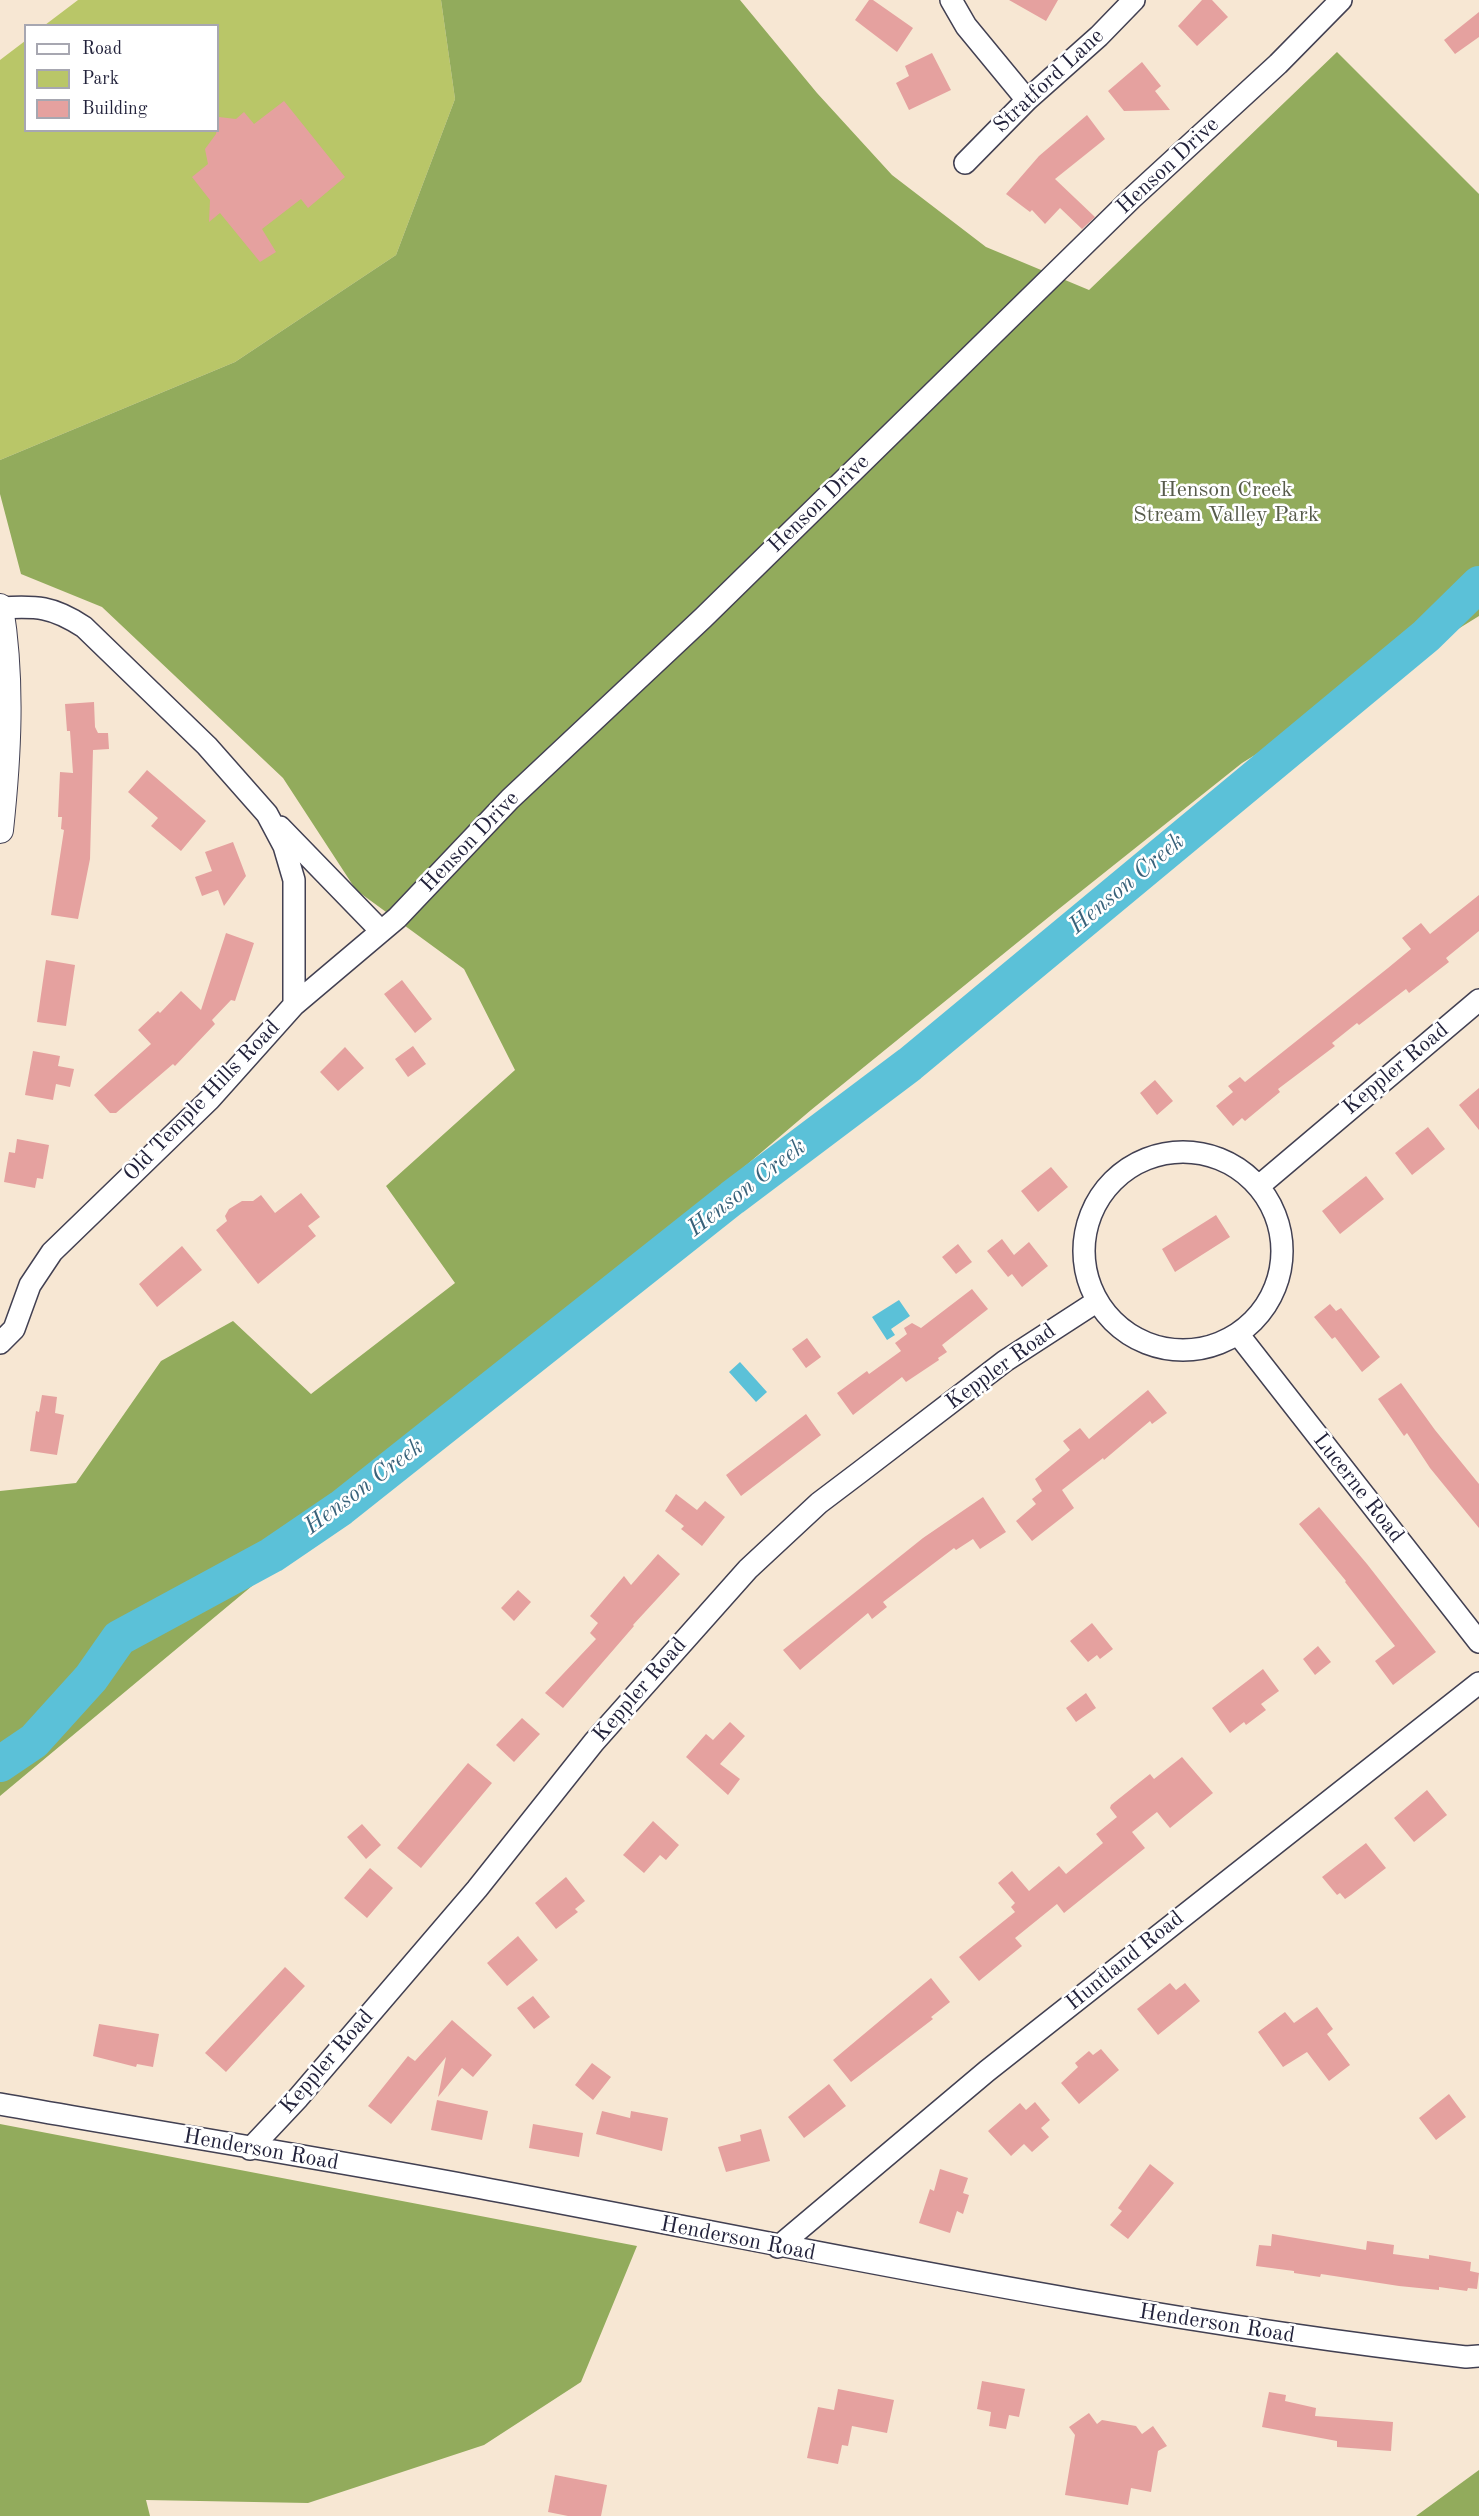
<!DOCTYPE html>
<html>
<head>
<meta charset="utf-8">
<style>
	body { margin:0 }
	#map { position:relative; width:1479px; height:2516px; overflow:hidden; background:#f7e7d3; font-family:"Old Standard TT",serif }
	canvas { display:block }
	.legend { position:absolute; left:24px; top:24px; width:195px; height:108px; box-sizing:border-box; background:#fff; border:2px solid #a7a7b1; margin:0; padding:8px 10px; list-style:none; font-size:18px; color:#22223b }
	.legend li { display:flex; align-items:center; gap:12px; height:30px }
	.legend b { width:30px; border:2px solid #a7a7b1 }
</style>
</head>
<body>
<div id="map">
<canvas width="1479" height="2516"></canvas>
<ul class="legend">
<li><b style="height:8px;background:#fff"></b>Road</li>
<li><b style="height:16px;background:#b9c668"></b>Park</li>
<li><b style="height:16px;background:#e5a19f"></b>Building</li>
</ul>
</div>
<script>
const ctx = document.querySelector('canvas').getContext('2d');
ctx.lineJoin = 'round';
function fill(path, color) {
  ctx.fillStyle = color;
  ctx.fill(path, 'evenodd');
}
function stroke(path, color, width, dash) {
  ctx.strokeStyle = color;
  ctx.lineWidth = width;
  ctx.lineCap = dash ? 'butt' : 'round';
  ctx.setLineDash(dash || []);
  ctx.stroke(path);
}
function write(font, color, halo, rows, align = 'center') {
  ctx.font = font + ' "Old Standard TT",serif';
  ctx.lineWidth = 5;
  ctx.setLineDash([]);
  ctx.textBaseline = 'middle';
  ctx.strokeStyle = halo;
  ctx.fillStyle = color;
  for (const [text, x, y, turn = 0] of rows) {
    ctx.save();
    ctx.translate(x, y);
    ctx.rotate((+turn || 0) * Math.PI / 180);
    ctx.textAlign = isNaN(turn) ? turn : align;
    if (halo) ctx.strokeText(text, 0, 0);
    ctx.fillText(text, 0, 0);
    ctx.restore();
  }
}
fill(new Path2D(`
	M78 0H441L455 99 396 255 235 362 0 460V60L25 41 26 130H218V26L45 25Z`), '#b9c668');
fill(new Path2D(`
	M441 0H740L817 93 892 175 986 247 1089 290 1337 52 1479 194V616L1242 763 1055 912 811 1110 282 1561 0 1796V1491L76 1483 161 1361 233 1321 311 1394 455 1283 386 1186 515 1070 464 969 356 890 283 778 102 607 21 574 0 494V460L235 362 396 255 455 99Z
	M0 2124 637 2246 581 2382 484 2445 308 2503 146 2500 150 2516H0Z
	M1479 2470V2516H1416Z`), '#92ab5c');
fill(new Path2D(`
	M899 1300 910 1316 891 1329 895 1335 887 1340 872 1317Z
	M740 1362 767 1392 756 1402 729 1372Z`), '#5bc1d8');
stroke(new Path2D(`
	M0 1764 34 1741 91 1678 119 1638 272 1555 341 1508 732 1198 910 1064 1426 636 1479 584`), '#5bc1d8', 36);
fill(new Path2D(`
	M869 0H873L913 28 897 52 855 20Z
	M1009 0H1058L1046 21Z
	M1202 0H1212L1228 17 1197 46 1178 26Z
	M1479 12V37L1455 54 1444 40Z
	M932 53 951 90 909 110 896 83 909 76 905 66Z
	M1142 62 1161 86 1155 91 1170 110 1124 111 1108 91Z
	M284 101 345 177 308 208 301 199 262 229 276 252 260 262 220 213 209 222 210 200 192 177 208 164 205 149 216 134 219 117 236 119 244 112 254 124Z
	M1087 115 1105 139 1055 179 1095 217 1082 229 1060 208 1045 224 1032 210 1030 212 1006 194 1039 156Z
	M94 702 95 727 98 733H108L109 749 93 750 90 859 78 919 51 915 64 830 61 829 62 817H58L60 772 73 773 70 731H67L65 704Z
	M147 770 206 821 181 851 151 826 158 818 128 792Z
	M233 842 246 876 224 906 218 890 202 896 195 877 212 871 205 852Z
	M1479 895V931L1446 958 1449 962 1409 993 1406 989 1359 1025 1357 1023 1332 1043 1335 1046 1278 1089 1280 1092 1245 1121 1242 1118 1233 1126 1216 1106 1233 1092 1228 1086 1240 1077 1245 1082 1388 968 1411 949 1402 938 1421 923 1430 934Z
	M226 933 254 943 235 1001 231 1000 212 1020 215 1024 175 1066 173 1064 116 1113H110L94 1095 151 1044 138 1030 158 1011 160 1013 181 991 201 1010Z
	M46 960 75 965 66 1026 37 1022Z
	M402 980 432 1019 415 1033 384 994Z
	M413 1046 426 1064 408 1077 395 1059Z
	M345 1047 364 1068 338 1091 320 1072Z
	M33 1051 60 1056 58 1066 74 1069 70 1087 56 1084 53 1100 25 1095Z
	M1155 1080 1173 1101 1157 1115 1140 1093Z
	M1479 1088V1130L1459 1105Z
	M1428 1127 1445 1149 1412 1175 1395 1153Z
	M17 1139 49 1145 43 1179 37 1178 35 1188 4 1182 9 1152 15 1153Z
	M1051 1167 1068 1187 1038 1212 1021 1191Z
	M1366 1176 1384 1199 1340 1234 1322 1211Z
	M301 1193 320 1217 308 1226 316 1236 258 1284 216 1230 227 1221 225 1216 229 1209 242 1201H253L261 1195 275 1213Z
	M1216 1215 1230 1237 1175 1272 1162 1249Z
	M1002 1239 1014 1255 1029 1242 1048 1266 1022 1287 1012 1274 1008 1277 987 1251Z
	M958 1244 972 1262 956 1274 942 1257Z
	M182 1246 202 1270 157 1307 139 1284Z
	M972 1289 988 1309 942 1345 947 1352 938 1358 939 1360 906 1382 902 1377 853 1415 837 1393 867 1371 869 1374 901 1351 895 1343 907 1334 904 1328 912 1323 921 1328Z
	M1330 1304 1336 1311 1341 1308 1380 1357 1362 1372 1335 1337 1332 1339 1314 1317Z
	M807 1338 821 1357 806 1368 792 1349Z
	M1401 1383 1435 1430 1479 1484V1528L1430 1468 1407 1433 1404 1436 1378 1399Z
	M1148 1390 1167 1413 1152 1424 1150 1421 1104 1460 1103 1458 1062 1490 1074 1508 1032 1541 1016 1521 1036 1504 1032 1499 1042 1491 1035 1479 1070 1450 1063 1441 1080 1428 1089 1439Z
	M42 1395 57 1397 55 1413 64 1415 57 1455 30 1451 36 1411 39 1412Z
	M806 1414 821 1435 741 1496 726 1475Z
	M676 1494 697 1510 705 1501 725 1517 702 1546 681 1529 684 1526 665 1511Z
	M983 1497 1006 1532 980 1549 973 1539 956 1550 954 1548 883 1602 887 1607 872 1619 868 1613 800 1670 783 1650 923 1538Z
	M1319 1507 1367 1564 1436 1652 1393 1685 1375 1661 1395 1646 1345 1582 1346 1581 1299 1524Z
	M658 1554 680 1574 633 1625 634 1626 563 1708 545 1693 596 1639 590 1633 598 1623 590 1616 624 1576 631 1585Z
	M518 1590 531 1602 514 1621 501 1608Z
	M1092 1623 1113 1649 1100 1659 1097 1655 1088 1662 1070 1641Z
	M1318 1646 1331 1662 1315 1675 1303 1659Z
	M1263 1669 1279 1691 1261 1704 1266 1710 1246 1725 1244 1722 1230 1733 1212 1708Z
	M1086 1693 1096 1708 1076 1722 1066 1708Z
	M522 1718 540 1734 514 1762 496 1745Z
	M730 1722 745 1736 720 1764 740 1779 728 1795 686 1757 706 1734 713 1740Z
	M1182 1757 1213 1793 1170 1828 1157 1812 1132 1832 1145 1848 1064 1913 1057 1904 1015 1938 1022 1946 979 1981 959 1957 1015 1912 1011 1907 1015 1903 998 1883 1012 1871 1029 1891 1059 1866 1066 1874 1103 1843 1096 1834 1117 1817 1110 1808 1111 1805 1150 1774 1154 1779Z
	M468 1763 492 1783 421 1868 397 1848Z
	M1427 1790 1447 1815 1414 1842 1394 1818Z
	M653 1821 679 1845 666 1860 660 1855 644 1873 623 1855Z
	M362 1824 381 1845 366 1859 347 1837Z
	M1366 1843 1386 1868 1351 1895 1345 1899 1340 1893 1337 1895 1322 1877Z
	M370 1868 393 1888 367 1918 344 1898Z
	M566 1877 585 1901 575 1909 578 1912 556 1929 535 1903Z
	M518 1936 538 1960 507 1986 487 1963Z
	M285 1967 305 1986 226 2072 205 2053Z
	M931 1978 950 2002 931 2017 933 2019 851 2082 833 2060Z
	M1170 1983 1176 1990 1185 1983 1200 2001 1158 2035 1137 2009Z
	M533 1996 550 2017 534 2029 517 2008Z
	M1317 2007 1333 2029 1327 2034 1350 2065 1329 2081 1307 2052 1283 2067 1258 2032 1285 2012 1294 2023Z
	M452 2020 492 2055 473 2077 462 2068 438 2097 446 2057 391 2124 368 2106 408 2056 415 2061Z
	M99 2024 159 2034 153 2067 137 2064 136 2067 93 2056Z
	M1101 2049 1119 2070 1079 2104 1061 2083 1078 2067 1075 2063 1089 2051 1093 2055Z
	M592 2063 611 2077 593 2100 575 2085Z
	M829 2084 846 2106 804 2138 788 2117Z
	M1449 2094 1466 2117 1436 2140 1419 2118Z
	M437 2100 488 2111 482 2140 431 2130Z
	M1035 2102 1050 2120 1041 2128 1049 2137 1032 2152 1024 2144 1011 2156 988 2131 1020 2103 1026 2110Z
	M602 2111 630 2118 631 2111 668 2118 662 2151 596 2134Z
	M533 2124 583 2133 579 2157 529 2148Z
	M761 2129 770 2161 726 2172 718 2147 741 2141 740 2135Z
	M1150 2164 1174 2183 1128 2239 1110 2225 1122 2211 1118 2208Z
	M940 2169 968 2178 963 2193 969 2195 963 2214 957 2211 950 2233 919 2223 930 2189 934 2191Z
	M1272 2234 1366 2250 1367 2241 1394 2245 1393 2254 1429 2259V2255L1471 2262 1470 2271 1479 2273 1477 2289 1468 2288 1467 2291 1439 2287V2290L1399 2286 1321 2274 1320 2277 1294 2273V2271L1256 2266 1259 2245 1271 2246Z
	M982 2381 1025 2389 1019 2417 1009 2415 1006 2429 989 2426 991 2412 977 2409Z
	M838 2389 894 2400 887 2433 852 2426 848 2446 842 2445 838 2464 807 2458 818 2407 834 2410Z
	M1269 2392 1286 2395 1285 2401 1316 2408 1315 2416 1393 2422 1391 2451 1337 2447V2441L1262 2427Z
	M1089 2413 1097 2424 1102 2420 1136 2426 1142 2434 1153 2426 1167 2446 1158 2451 1151 2492 1131 2488 1128 2505 1065 2495 1075 2435 1069 2427Z
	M555 2475 607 2485 601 2516H568L548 2512Z`), '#e5a19f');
const minor = new Path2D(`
	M951 0 966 26 1027 100
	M965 163 1027 100 1099 36 1134 0
	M280 827 381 931
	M294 1005 397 918 510 799 703 618 1132 198 1278 64 1341 0
	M1084 1251a99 99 0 1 1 198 0a99 99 0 1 1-198 0Z
	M1259 1186 1479 1000
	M1238 1334 1479 1642
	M0 1343 14 1329 30 1285 52 1252 209 1100 294 1005V880L284 846 267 814 207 746 84 627C52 606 37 606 0 608
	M0 2104C157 2132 315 2157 471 2186 803 2248 1130 2319 1466 2357L1479 2356
	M250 2149 298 2098 477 1889 594 1742 748 1569 819 1503 860 1472 1005 1361 1096 1302
	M778 2247 987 2071 1479 1683`);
const major = new Path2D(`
	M0 607C12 680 8 756 0 830`);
stroke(minor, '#424052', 24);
stroke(major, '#424052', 28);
stroke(minor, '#fff', 21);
stroke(major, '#fff', 26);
write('22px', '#22223b', '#fff', [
	["Stratford Lane",1049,81,-43],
	["Henson Drive",1168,166,-43],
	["Henson Drive",819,504,-44],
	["Henson Drive",470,842,-46],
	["Keppler Road",1396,1069,-40],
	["Old Temple Hills Road",202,1101,-46],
	["Keppler Road",1001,1367,-36],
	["Lucerne Road",1358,1488,52],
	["Keppler Road",640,1690,-49],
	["Huntland Road",1125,1961,-39],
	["Keppler Road",327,2062,-49],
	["Henderson Road",261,2150,10],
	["Henderson Road",738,2239,11],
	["Henderson Road",1217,2324,9]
]);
write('22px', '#575b4b', '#fff', [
	["Henson Creek",1226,490],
	["Stream Valley Park",1226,515]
]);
write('italic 24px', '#39627a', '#fff', [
	["Henson Creek",1127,884,-40],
	["Henson Creek",747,1188,-38],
	["Henson Creek",364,1487,-37]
]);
</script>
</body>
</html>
